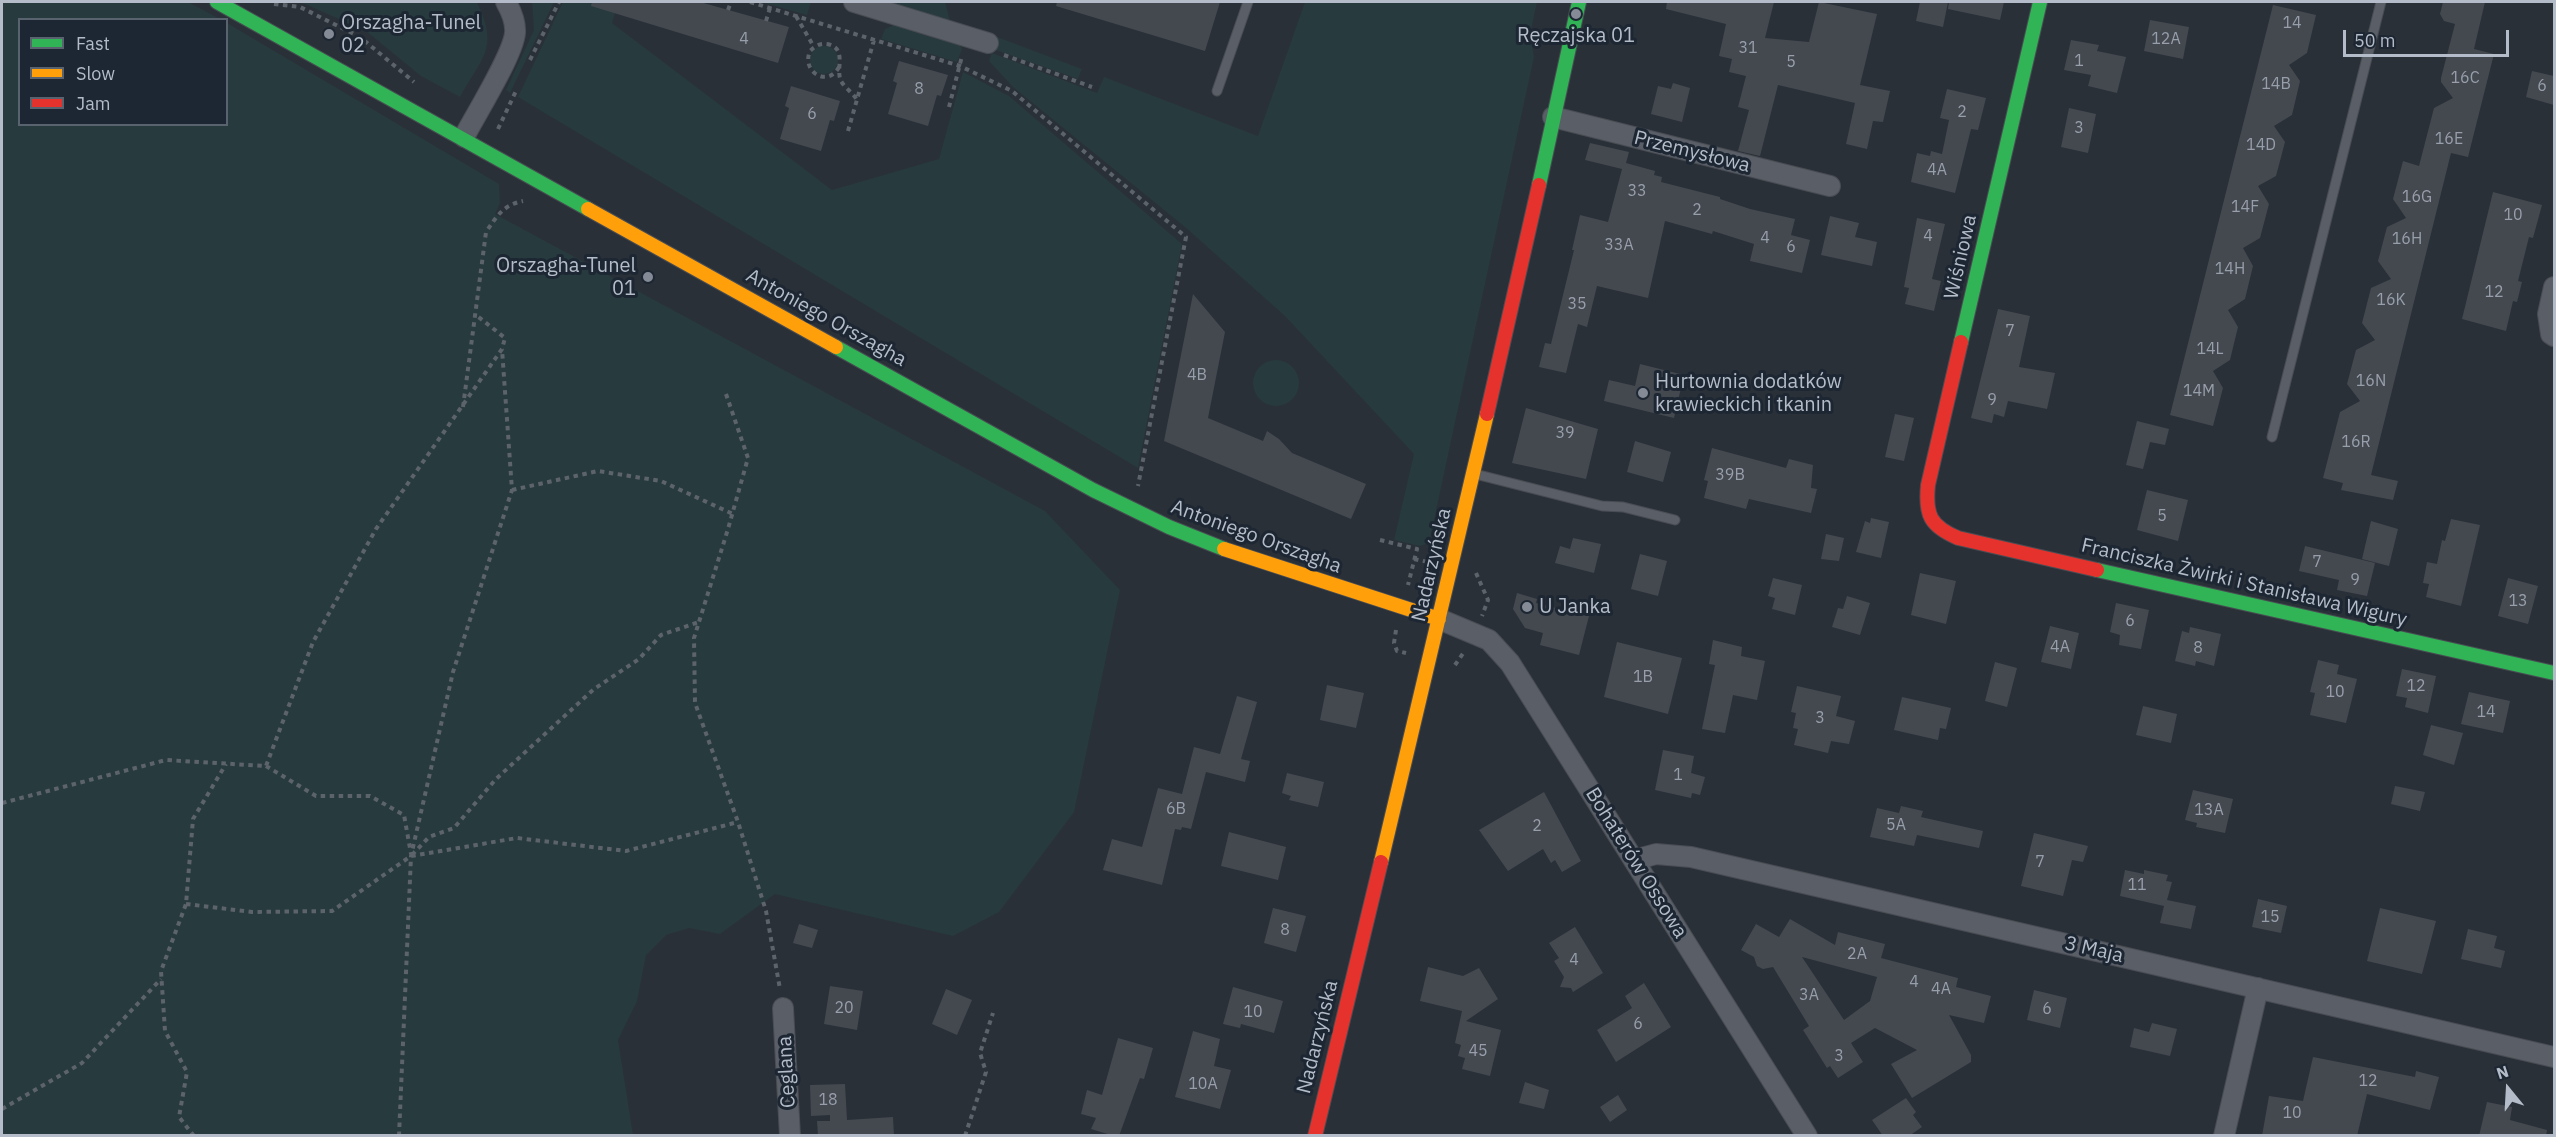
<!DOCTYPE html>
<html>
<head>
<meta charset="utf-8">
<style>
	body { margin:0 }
	#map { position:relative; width:2556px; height:1137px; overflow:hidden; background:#2a3038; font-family:"IBM Plex Sans",sans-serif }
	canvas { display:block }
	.frame { position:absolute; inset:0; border:3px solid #b4bcc9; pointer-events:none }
	.legend { position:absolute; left:18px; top:18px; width:210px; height:108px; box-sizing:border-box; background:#1d2633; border:2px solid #59626f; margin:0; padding:8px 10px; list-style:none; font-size:18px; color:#b4bcc9 }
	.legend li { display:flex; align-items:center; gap:12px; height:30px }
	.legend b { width:30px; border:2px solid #59626f }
	.north { position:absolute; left:2478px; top:1059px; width:60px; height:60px; -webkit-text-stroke:4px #1d2633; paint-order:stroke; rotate:342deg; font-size:16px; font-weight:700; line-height:24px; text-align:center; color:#b4bcc9 }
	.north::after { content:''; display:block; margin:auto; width:21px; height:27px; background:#b4bcc9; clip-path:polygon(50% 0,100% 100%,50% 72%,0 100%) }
	.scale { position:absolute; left:2343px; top:30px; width:166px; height:27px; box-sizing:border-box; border:3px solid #b4bcc9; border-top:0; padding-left:8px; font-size:18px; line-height:21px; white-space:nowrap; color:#b4bcc9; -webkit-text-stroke:4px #1d2633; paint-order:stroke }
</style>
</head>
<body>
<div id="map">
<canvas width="2556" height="1137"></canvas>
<div class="frame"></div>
<ul class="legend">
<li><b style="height:8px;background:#30b455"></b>Fast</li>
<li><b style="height:8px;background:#ff9f0a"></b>Slow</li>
<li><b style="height:8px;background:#e5322d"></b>Jam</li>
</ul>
<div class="north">N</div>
<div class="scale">50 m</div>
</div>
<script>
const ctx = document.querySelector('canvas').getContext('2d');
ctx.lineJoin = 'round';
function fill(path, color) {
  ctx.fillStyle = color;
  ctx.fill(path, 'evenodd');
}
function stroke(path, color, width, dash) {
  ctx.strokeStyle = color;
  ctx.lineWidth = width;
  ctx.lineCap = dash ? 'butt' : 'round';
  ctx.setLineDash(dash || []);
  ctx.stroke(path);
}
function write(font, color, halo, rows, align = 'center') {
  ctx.font = font + ' "IBM Plex Sans",sans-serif';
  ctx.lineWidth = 6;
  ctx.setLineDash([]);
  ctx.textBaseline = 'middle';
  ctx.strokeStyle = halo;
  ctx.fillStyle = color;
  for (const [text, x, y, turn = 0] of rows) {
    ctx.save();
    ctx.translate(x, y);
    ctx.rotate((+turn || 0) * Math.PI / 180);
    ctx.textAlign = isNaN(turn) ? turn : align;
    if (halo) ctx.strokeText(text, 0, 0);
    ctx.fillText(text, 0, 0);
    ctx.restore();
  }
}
fill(new Path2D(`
	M2 2H188L220 19 20 20V124H226L227 23 499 184 500 203 495 214 1045 511 1120 590 1074 812 999 912 953 936 775 894 720 934 689 928 666 935 646 955 637 1001 618 1040 633 1135H2Z
	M294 2H477C499 48 483 56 460 97L421 76 366 31 305 4Z
	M532 2H554L510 93 506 90 534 30Z
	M563 2H618L612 23 832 190 939 159 963 72 1009 96 1182 244 1138 468 518 97Z
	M761 2H811L807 15Z
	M887 2H945L950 21Z
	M1305 2H1537L1530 35 1534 57 1429 543 1420 546 1394 540 1414 454 1285 316 1185 227 1013 87 989 61 992 53 1097 93 1104 77 1258 136Z
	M894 25 960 45 962 49 957 62 881 39 885 29Z
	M997 37 1082 69 1078 79 993 49Z
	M810 60a14 14 0 1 1 28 0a14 14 0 1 1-28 0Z
	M1253 383a23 23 0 1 1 46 0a23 23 0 1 1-46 0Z`), '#273a3e');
fill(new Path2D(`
	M592 2H700L789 27 778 63 591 6Z
	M1057 2H1220L1205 51 1056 6Z
	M1667 2H1774L1765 38 1809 42 1819 2 1877 14 1860 85 1890 91 1883 122 1873 121 1867 149 1846 144 1855 103 1778 85 1760 156 1738 151 1749 110 1738 107 1746 76 1729 72 1732 59 1719 56 1726 24 1666 9Z
	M1920 2H1948L1943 27 1916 21Z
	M1949 2H2004L2000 20 1948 9Z
	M2443 2H2485L2474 49 2494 54 2468 157 2451 153 2371 475 2398 481 2393 500 2341 490 2343 483 2323 478 2340 412 2360 401 2347 384 2356 350 2375 340 2362 323 2371 288 2391 279 2378 261 2387 227 2406 218 2393 199 2403 161 2419 166 2434 108 2453 98 2441 82V78L2455 24 2444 21 2440 14Z
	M2273 5 2316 15 2307 53 2289 65 2300 81 2292 115 2274 126 2285 142 2276 176 2258 186 2269 204 2260 238 2243 248 2253 266 2245 299 2228 310 2238 327 2230 360 2213 371 2223 388 2213 426 2170 415Z
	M2150 20 2189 27 2183 59 2144 51Z
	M2071 40 2099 45 2097 51 2126 57 2117 93 2088 86 2091 75 2064 70Z
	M899 61 948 75 941 96 937 95 928 126 888 114 897 83 893 81Z
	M2532 71 2554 76V105L2526 97Z
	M1673 83 1690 88 1682 122 1651 114 1658 86 1671 89Z
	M791 86 840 101 834 121 830 120 821 151 780 139 789 108 785 106Z
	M1947 89 1986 98 1978 130 1971 129 1955 193 1911 182 1917 153 1930 156 1931 151 1942 154 1949 120 1940 118Z
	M2069 108 2096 114 2088 153 2061 147Z
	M1590 143 1629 152 1626 163 1655 171 1654 175 1662 177 1661 182 1720 197V199L1750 209 1795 219 1791 235 1810 240 1802 273 1750 261 1754 244 1713 231 1712 234 1665 221 1648 298 1597 286 1587 327 1578 324 1566 373 1539 367 1545 343 1551 344 1574 250H1572L1580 215 1608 222 1622 169 1585 160Z
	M2493 192 2542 205 2533 238 2529 237 2518 281 2522 282 2517 302 2513 301 2506 331 2462 319Z
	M1830 216 1859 223 1855 237 1877 242 1872 266 1821 255Z
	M1917 218 1945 224 1932 279 1941 281 1934 311 1905 304 1909 288 1904 287Z
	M1193 294 1225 332 1208 418 1263 441 1267 431 1279 439 1292 453 1366 484 1351 519 1164 441Z
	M1998 309 2030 316 2019 367 2055 373 2047 409 2008 401 2004 417 1994 414 1992 423 1971 418Z
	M1640 364 1684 375 1674 418 1604 401 1609 380 1635 386Z
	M1526 408 1598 429 1586 479 1512 463Z
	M1895 414 1914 418 1904 461 1885 457Z
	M2137 421 2169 429 2165 445 2150 442 2143 469 2126 465Z
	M1635 441 1671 452 1663 482 1627 472Z
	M1712 448 1786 468 1789 459 1813 465 1811 488 1817 489 1811 513 1749 499 1746 509 1704 498 1708 481 1704 480Z
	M2147 490 2188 500 2178 541 2137 530Z
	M1871 518 1889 522 1881 558 1856 552 1865 521 1870 523Z
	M2451 519 2480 525 2461 606 2426 597 2429 584 2423 583 2427 562 2437 564 2442 540 2445 541Z
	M2371 521 2398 529 2389 566 2362 559Z
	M1826 534 1844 538 1839 561 1821 559Z
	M1573 538 1601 544 1594 573 1555 563 1560 546 1570 549Z
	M2305 546 2375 563 2367 596 2337 590 2339 580 2299 571Z
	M1640 554 1667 561 1658 596 1631 589Z
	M1920 573 1956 581 1946 624 1911 615Z
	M1773 578 1802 585 1795 615 1772 609 1775 598 1768 596Z
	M2508 578 2538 586 2528 624 2498 616Z
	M1517 593 1537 599 1536 603 1589 616 1579 655 1540 645 1543 633 1525 628 1513 609Z
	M1847 596 1870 603 1860 635 1832 627 1838 608 1843 609Z
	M2116 603 2149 610 2141 649 2119 645 2120 635 2110 632Z
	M2050 626 2079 633 2071 669 2041 662Z
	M2190 627 2221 634 2214 666 2196 661 2195 666 2175 661 2182 631 2189 633Z
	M1713 640 1742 647 1741 656 1765 661 1757 700 1733 695 1725 733 1702 729 1715 665 1709 664Z
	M1617 642 1682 658 1668 714 1604 697Z
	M2318 660 2339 665 2337 674 2357 679 2346 723 2310 715 2315 693 2310 692Z
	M1995 662 2017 668 2007 707 1985 701Z
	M2402 669 2436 676 2428 713 2405 707 2407 698 2396 696Z
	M1327 685 1364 693 1356 728 1320 720Z
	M1797 686 1841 696 1836 716 1855 721 1849 744 1831 741 1828 753 1794 745 1798 729 1793 728 1796 713 1791 712Z
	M2469 692 2510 701 2503 733 2461 724Z
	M1237 696 1257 702 1241 759 1250 761 1245 782 1206 772 1191 829 1182 827 1181 830 1175 829 1162 885 1103 870 1112 839 1142 847 1158 788 1182 794 1194 747 1220 754Z
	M1902 697 1951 708 1946 729 1940 728 1938 740 1894 730Z
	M2143 706 2177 714 2171 743 2136 735Z
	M2431 725 2463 733 2454 765 2423 755Z
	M1663 750 1694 756 1691 773 1705 777 1700 795 1692 793 1691 798 1655 790Z
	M1287 773 1324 782 1318 807 1289 800 1291 796 1282 793Z
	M2395 786 2425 792 2420 811 2391 804Z
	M2193 790 2233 799 2225 833 2196 827 2197 823 2185 820Z
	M1544 792 1581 861 1562 872 1555 860 1551 863 1543 849 1508 871 1479 830Z
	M1901 806 1923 811 1921 817 1983 831 1979 848 1917 835 1914 846 1870 837 1877 808 1899 813Z
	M1229 832 1286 847 1278 880 1221 866Z
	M2034 833 2088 846 2083 862 2072 860 2063 896 2021 886Z
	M2125 870 2144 874V870L2168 875 2166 881 2172 882 2167 900 2196 906 2191 929 2160 923 2164 906 2120 896Z
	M2258 899 2287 906 2281 933 2252 927Z
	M1273 908 1306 916 1296 952 1264 943Z
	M2380 908 2436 921 2422 974 2367 961Z
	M1790 919 1835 945 1838 932 1885 944 1881 958 1958 978 1956 987 1991 996 1984 1023 1949 1015 1971 1055V1062L1912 1098 1891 1064 1917 1050 1875 1028 1851 1043 1863 1062 1838 1078 1830 1066 1827 1068 1803 1030 1809 1026 1773 967 1763 969 1757 966 1754 957 1741 950 1756 924 1779 937ZM1802 957 1877 977 1870 1001 1844 1020Z
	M799 924 818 930 812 948 793 943Z
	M1575 927 1603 973 1573 992 1571 988 1560 987 1564 977 1554 961 1559 958 1549 943Z
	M2468 929 2497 936 2494 948 2505 951 2501 968 2461 959Z
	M1428 967 1463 976 1479 968 1498 999 1466 1021 1501 1030 1490 1076 1462 1069 1465 1058 1458 1056 1461 1045 1455 1043 1462 1011 1420 1001Z
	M1644 983 1671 1027 1616 1062 1597 1030 1632 1008 1625 996Z
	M830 986 863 991 857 1030 824 1024Z
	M1233 987 1283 1001 1274 1033 1241 1024 1240 1028 1223 1024Z
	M946 989 972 1000 957 1035 932 1024Z
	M2034 990 2067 998 2060 1028 2027 1020Z
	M2152 1023 2177 1029 2170 1056 2130 1047 2134 1028 2149 1032Z
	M1193 1031 1220 1039 1214 1066 1231 1070 1220 1109 1175 1097Z
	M1118 1038 1153 1048 1144 1079 1140 1078 1119 1136H1114L1091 1129 1096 1118 1081 1114 1087 1090 1102 1095Z
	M2313 1057 2415 1077 2416 1071 2439 1077 2430 1110 2367 1094 2357 1136H2262L2269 1096 2303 1101Z
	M1525 1082 1549 1090 1544 1109 1519 1103Z
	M845 1084 847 1120 893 1117 894 1136H818L817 1121H830V1115L811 1116 810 1085Z
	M1618 1095 1627 1110 1610 1122 1600 1107Z
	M1906 1098 1916 1112 1913 1115 1922 1127 1909 1136H1883L1872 1120Z
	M2487 1102 2512 1107 2510 1120 2547 1130 2546 1136H2479Z`), '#444950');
const lane = new Path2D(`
	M1217 91 1248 2
	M2272 437 2381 2
	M1475 474 1602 506 1623 507 1675 520`);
const street = new Path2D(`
	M854 2 988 43
	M1553 117 1830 186
	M464 137C476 114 513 55 515 33 516 22 511 11 506 2
	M2554 287 2548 314 2551 334 2554 336
	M1439 619 1489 640 1510 663 1807 1136
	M1634 860 1656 854 1691 857 2554 1057
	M783 1008 790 1136
	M2224 1136 2258 988`);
const fast = new Path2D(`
	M217 2 588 209
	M1539 185 1579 2
	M1961 342 2040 2
	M836 347 1093 490 1169 527 1224 549
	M2097 570 2554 673`);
const slow = new Path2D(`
	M588 209 836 347
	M1224 549 1439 619
	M1381 862 1487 414`);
const jam = new Path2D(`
	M1961 342 1928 485C1925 515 1930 526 1958 538L2097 570
	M1487 414 1539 185
	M1315 1136 1381 862`);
stroke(lane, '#484c53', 11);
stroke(street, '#484c53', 22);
stroke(fast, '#484c53', 16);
stroke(slow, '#484c53', 16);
stroke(jam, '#484c53', 16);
stroke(new Path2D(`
	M750 2 960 66 1012 91 1186 237 1138 486
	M274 4 300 7 360 37 414 82
	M728 10 731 2
	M796 16 814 47
	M766 21 770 8
	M1004 55 1092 87
	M530 60 559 2
	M839 67C828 88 801 72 810 51 815 46 820 43 827 44 848 48 835 69 841 81 845 88 853 93 857 100
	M949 107 962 56
	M498 129 516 91
	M848 131 874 40
	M726 394 748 458 728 529 694 638 695 703 738 822 766 911 780 989
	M463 407 486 232C497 216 503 205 523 201
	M512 490 598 471 661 481 733 514
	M1380 540 1417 549 1408 585
	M1414 559 1428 562
	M1476 573 1488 600 1482 616
	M1396 630 1394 643 1397 651 1406 653
	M1455 665 1464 652
	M266 766 316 796H370L404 815 411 854
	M2 803 166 760 266 766 313 642 376 529 502 349 505 338 476 315
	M412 855 429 837 454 828 496 779 594 689 639 659 661 635 699 622
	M186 904 252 912 332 911 411 856 517 838 626 851 738 822
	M2 1109 82 1063 161 979
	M194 1136 179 1117 187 1072 165 1031 161 971 186 904 193 819 226 764
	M399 1136 411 856 453 672 512 490 502 349
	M965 1136 986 1072 980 1053 993 1013`), '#5d636a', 4, [4.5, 4.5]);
stroke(lane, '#5a5e66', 9);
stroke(street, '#5a5e66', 20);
stroke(fast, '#30b455', 14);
stroke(slow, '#ff9f0a', 14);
stroke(jam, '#e5322d', 14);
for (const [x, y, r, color] of [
	[1576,14,6,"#848b96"],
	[329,34,6,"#848b96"],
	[648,277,6,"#848b96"],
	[1643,393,6,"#848b96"],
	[1527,607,6,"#848b96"]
]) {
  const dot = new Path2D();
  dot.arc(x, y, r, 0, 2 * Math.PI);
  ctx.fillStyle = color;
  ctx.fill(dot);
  stroke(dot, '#1d2633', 2);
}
write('16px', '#989fab', null, [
	["14",2292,23],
	["4",744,39],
	["12A",2166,39],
	["31",1748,48],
	["1",2079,61],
	["5",1791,62],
	["16C",2465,78],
	["14B",2276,84],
	["6",2542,86],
	["8",919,89],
	["2",1962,112],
	["6",812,114],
	["3",2079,128],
	["16E",2449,139],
	["14D",2261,145],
	["4A",1937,170],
	["33",1637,191],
	["16G",2417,197],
	["14F",2245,207],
	["2",1697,210],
	["10",2513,215],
	["4",1928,236],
	["4",1765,238],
	["16H",2407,239],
	["33A",1619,245],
	["6",1791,247],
	["14H",2230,269],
	["12",2494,292],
	["16K",2391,300],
	["35",1577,304],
	["7",2010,331],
	["14L",2210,349],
	["4B",1197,375],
	["16N",2371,381],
	["14M",2199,391],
	["9",1992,400],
	["39",1565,433],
	["16R",2356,442],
	["39B",1730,475],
	["5",2162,516],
	["7",2317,562],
	["9",2355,580],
	["13",2518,601],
	["6",2130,621],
	["4A",2060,647],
	["8",2198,648],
	["1B",1643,677],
	["12",2416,686],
	["10",2335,692],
	["14",2486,712],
	["3",1820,718],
	["1",1678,775],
	["6B",1176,809],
	["13A",2209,810],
	["5A",1896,825],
	["2",1537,826],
	["7",2040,862],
	["11",2137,885],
	["15",2270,917],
	["8",1285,930],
	["2A",1857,954],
	["4",1574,960],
	["4",1914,982],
	["4A",1941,989],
	["3A",1809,995],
	["20",844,1008],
	["6",2047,1009],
	["10",1253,1012],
	["6",1638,1024],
	["45",1478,1051],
	["3",1839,1056],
	["12",2368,1081],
	["10A",1203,1084],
	["18",828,1100],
	["10",2292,1113]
]);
write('20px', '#b4bcc9', '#1d2633', [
	["Orszagha-Tunel",341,23],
	["02",341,46],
	["Ręczajska 01",1576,36,"center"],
	["Orszagha-Tunel",636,266,"right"],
	["01",636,289,"right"],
	["Hurtownia dodatków",1655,382],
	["krawieckich i tkanin",1655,405],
	["U Janka",1539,607]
], 'left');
write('20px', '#b4bcc9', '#1d2633', [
	["Przemysłowa",1692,152,14],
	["Wiśniowa",1961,257,-77],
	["Antoniego Orszagha",826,318,29],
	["Antoniego Orszagha",1256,537,20],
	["Nadarzyńska",1432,565,-77],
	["Franciszka Żwirki i Stanisława Wigury",2244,583,13],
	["Bohaterów Ossowa",1636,863,58],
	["3 Maja",2094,950,13],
	["Nadarzyńska",1318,1037,-76],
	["Ceglana",787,1072,-93]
]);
</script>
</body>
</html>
